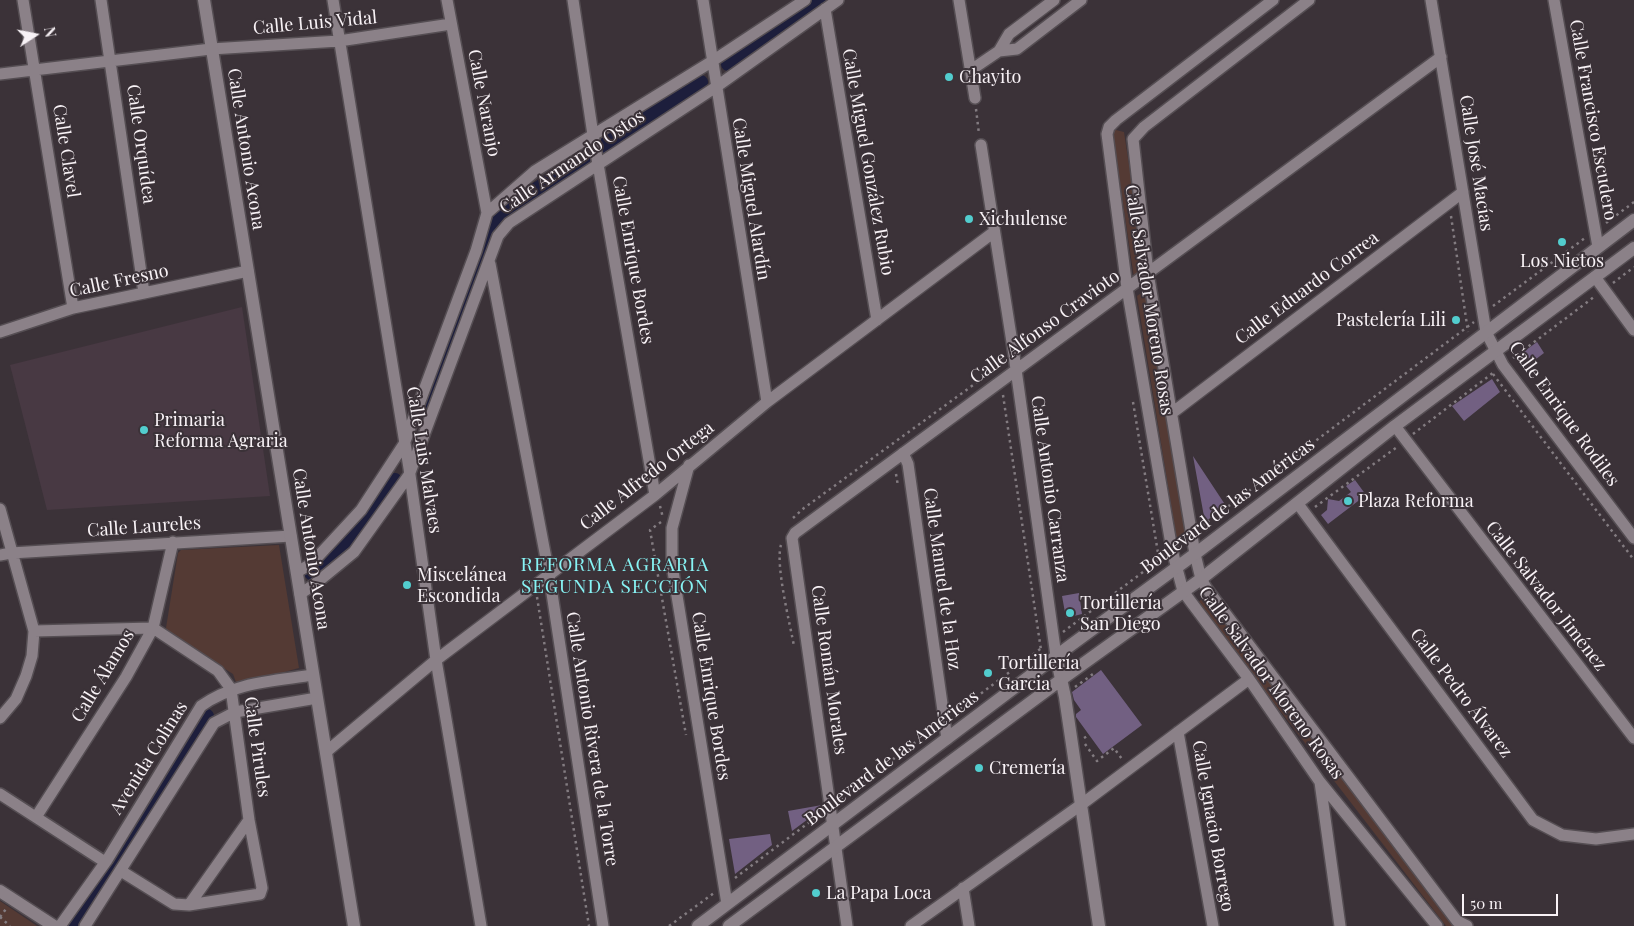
<!DOCTYPE html>
<html>
<head>
<meta charset="utf-8">
<style>
	body { margin:0 }
	#map { position:relative; width:1634px; height:926px; overflow:hidden; background:#3b3238; font-family:"Playfair Display",serif }
	canvas { display:block }
	.north { position:absolute; left:10px; top:10px; width:50px; height:50px; -webkit-text-stroke:4px #3b3238; paint-order:stroke; rotate:79deg; font-size:14px; font-weight:700; line-height:20px; text-align:center; color:#f8f2f6 }
	.north::after { content:''; display:block; margin:auto; width:18px; height:22px; background:#f8f2f6; clip-path:polygon(50% 0,100% 100%,50% 72%,0 100%) }
	.scale { position:absolute; left:1462px; top:894px; width:96px; height:22px; box-sizing:border-box; border:2px solid #f8f2f6; border-top:0; padding-left:6px; font-size:15px; line-height:18px; white-space:nowrap; color:#f8f2f6; -webkit-text-stroke:4px #3b3238; paint-order:stroke }
</style>
</head>
<body>
<div id="map">
<canvas width="1634" height="926"></canvas>
<div class="north">N</div>
<div class="scale">50 m</div>
</div>
<script>
const ctx = document.querySelector('canvas').getContext('2d');
ctx.lineJoin = 'round';
function fill(path, color) {
  ctx.fillStyle = color;
  ctx.fill(path, 'evenodd');
}
function stroke(path, color, width, dash) {
  ctx.strokeStyle = color;
  ctx.lineWidth = width;
  ctx.lineCap = dash ? 'butt' : 'round';
  ctx.setLineDash(dash || []);
  ctx.stroke(path);
}
function write(font, color, halo, rows, align = 'center') {
  ctx.font = font + ' "Playfair Display",serif';
  ctx.lineWidth = 4;
  ctx.setLineDash([]);
  ctx.textBaseline = 'middle';
  ctx.strokeStyle = halo;
  ctx.fillStyle = color;
  for (const [text, x, y, turn = 0] of rows) {
    ctx.save();
    ctx.translate(x, y);
    ctx.rotate((+turn || 0) * Math.PI / 180);
    ctx.textAlign = isNaN(turn) ? turn : align;
    if (halo) ctx.strokeText(text, 0, 0);
    ctx.fillText(text, 0, 0);
    ctx.restore();
  }
}
fill(new Path2D(`
	M242 307 270 496 47 510 10 365Z`), '#483943');
fill(new Path2D(`
	M1112 129 1124 132 1145 271 1134 278Z
	M1148 288 1187 533 1177 541 1137 296Z
	M279 545 299 668 237 685 233 674 167 632 166 628 178 553 181 550Z
	M1206 596 1452 925 1453 926H1446L1197 603Z
	M0 901 37 926H0Z`), '#543a34');
stroke(new Path2D(`
	M728 64 823 0
	M430 404 491 231 500 219 518 201 701 82
	M311 573 355 533 395 480
	M74 923 207 716`), '#1d1e3c', 14);
fill(new Path2D(`
	M1537 342 1544 353 1523 369 1515 358Z
	M1492 379 1500 392 1464 421 1452 406Z
	M1193 456 1226 506 1205 522Z
	M1355 480 1366 495 1328 524 1321 515 1327 510 1328 499 1339 501 1351 492 1346 486Z
	M1079 593 1082 614 1066 618 1062 596Z
	M1101 670 1142 725 1103 754 1076 717V714L1081 710 1074 700 1072 692Z
	M822 805 823 808 792 831 788 811Z
	M770 834 772 845 735 874 729 839Z`), '#726082');
const street = new Path2D(`
	M23 0 73 308
	M101 0 144 293
	M333 0 409 468 436 660 481 926
	M447 0 487 213
	M573 0 593 135 655 495
	M703 0 767 402
	M959 0 975 98
	M1273 0 1116 120 1109 127 1107 134 1127 288 1172 550 1183 591 1191 602 1249 679 1320 782 1437 926
	M1309 0 1144 127 1133 139 1148 273 1195 554 1201 579 1207 589 1457 921 1467 926
	M1431 0 1486 332 1503 365 1634 538
	M1554 0 1598 247
	M825 9 877 320
	M999 51 1017 49 1081 0
	M971 70 999 51 1009 34 1054 0
	M0 74 211 49 339 41 451 24
	M981 145 1014 355 1056 656
	M490 264 549 574 603 926
	M1595 277 1634 330
	M0 332 73 308 248 271
	M1172 413 1463 192
	M1395 426 1634 738
	M903 453 908 464 947 739
	M689 465 672 528V565L727 904
	M1298 504 1533 820 1562 835 1596 839 1634 834
	M0 509 34 631 32 656 26 676 16 699 0 718
	M0 555 11 553 291 536
	M297 572 311 564 361 510 404 444 476 251 487 213 535 171 711 62 805 0
	M300 594 315 584 354 552 409 475 498 236 509 223 716 87 838 0
	M34 631 153 628 218 671 231 689 249 820 262 888 260 894 189 905 174 904 121 871
	M1178 732 1213 926
	M326 752 436 660 655 495 767 402 994 232
	M1320 782 1340 926
	M0 794 105 862
	M36 817 126 677 153 628 173 542
	M963 888 969 926
	M189 905 249 820
	M60 926 107 860 201 706C234 682 275 681 313 675
	M85 926 214 723 235 712 317 698
	M847 926 792 538 795 533 1441 57
	M911 926 1082 804 1249 679`);
const secondary = new Path2D(`
	M204 0 354 926
	M1056 656 1065 697 1099 926
	M0 891 54 926
	M698 926 1067 648 1195 554 1634 220
	M729 926 1062 679 1201 579 1395 426 1634 248`);
stroke(street, '#554e53', 14);
stroke(secondary, '#554e53', 15);
stroke(new Path2D(`
	M976 109 979 134
	M1451 216 1468 332
	M1606 223 1634 202
	M1613 283 1634 267
	M1493 306 1585 238
	M1513 358 1594 297
	M1493 374 1634 560
	M1003 395 1041 650
	M1133 402 1159 559
	M1413 434 1494 372
	M896 474 898 486
	M660 506 663 518
	M1315 507 1397 447
	M1202 517 1207 531
	M793 518 804 508 998 367
	M661 522 650 530 686 735
	M1202 526 1474 322
	M781 545C775 564 790 624 794 646
	M537 597 589 926
	M1063 632 1163 557
	M1075 687 1093 674
	M955 713 1043 647
	M1084 738 1089 735
	M1085 744 1097 761 1114 748 1122 759
	M841 799 934 728
	M735 878 819 815
	M0 917 6 909
	M0 917 10 926
	M669 926 714 893`), '#837c81', 2.5, [2.5, 4]);
stroke(street, '#8b8188', 11);
stroke(secondary, '#8b8188', 12);
for (const [x, y, r, color] of [
	[949,77,5,"#52cdce"],
	[969,219,5,"#52cdce"],
	[1562,242,5,"#52cdce"],
	[1456,320,5,"#52cdce"],
	[144,430,5,"#52cdce"],
	[1348,501,5,"#52cdce"],
	[407,585,5,"#52cdce"],
	[1070,613,5,"#52cdce"],
	[988,673,5,"#52cdce"],
	[979,768,5,"#52cdce"],
	[816,893,5,"#52cdce"]
]) {
  const dot = new Path2D();
  dot.arc(x, y, r, 0, 2 * Math.PI);
  ctx.fillStyle = color;
  ctx.fill(dot);
  stroke(dot, '#3b3238', 2);
}
write('18px', '#f8f2f6', '#3b3238', [
	["Calle Luis Vidal",315,23,-5],
	["Calle Naranjo",484,103,79],
	["Calle Francisco Escudero",1593,120,80],
	["Calle Orquídea",141,144,82],
	["Calle Antonio Acona",246,149,81],
	["Calle Clavel",66,151,81],
	["Calle Armando Ostos",572,162,-34],
	["Calle Miguel González Rubio",868,162,80],
	["Calle José Macías",1476,163,81],
	["Calle Miguel Alardín",751,199,81],
	["Calle Enrique Bordes",633,260,80],
	["Calle Fresno",119,281,-12],
	["Calle Eduardo Correa",1307,288,-37],
	["Calle Salvador Moreno Rosas",1149,300,81],
	["Calle Alfonso Cravioto",1045,327,-36],
	["Calle Enrique Rodiles",1564,414,54],
	["Calle Luis Malvaes",424,460,81],
	["Calle Alfredo Ortega",647,476,-38],
	["Calle Antonio Carranza",1050,489,82],
	["Boulevard de las Américas",1228,506,-37],
	["Calle Laureles",144,527,-4],
	["Calle Antonio Acona",311,549,81],
	["Calle Manuel de la Hoz",942,579,82],
	["Calle Salvador Jiménez",1546,596,52],
	["Calle Román Morales",829,670,82],
	["Calle Álamos",103,676,-59],
	["Calle Salvador Moreno Rosas",1271,683,54],
	["Calle Pedro Álvarez",1461,693,53],
	["Calle Enrique Bordes",711,696,81],
	["Calle Antonio Rivera de la Torre",592,739,81],
	["Calle Pirules",257,747,82],
	["Avenida Colinas",149,758,-58],
	["Boulevard de las Américas",892,758,-37],
	["Calle Ignacio Borrego",1213,826,80]
]);
write('18px', '#f8f2f6', '#3b3238', [
	["Chayito",959,77],
	["Xichulense",979,219],
	["Los Nietos",1562,261,"center"],
	["Pastelería Lili",1446,320,"right"],
	["Primaria",154,420],
	["Reforma Agraria",154,441],
	["Plaza Reforma",1358,501],
	["Miscelánea",417,575],
	["Escondida",417,596],
	["Tortillería",1080,603],
	["San Diego",1080,624],
	["Tortillería",998,663],
	["Garcia",998,684],
	["Cremería",989,768],
	["La Papa Loca",826,893]
], 'left');
ctx.letterSpacing = '1px';
write('19px', '#87f3f4', '#3b3238', [
	["REFORMA AGRARIA",615,565],
	["SEGUNDA SECCIÓN",615,587]
]);
ctx.letterSpacing = '0px';
</script>
</body>
</html>
